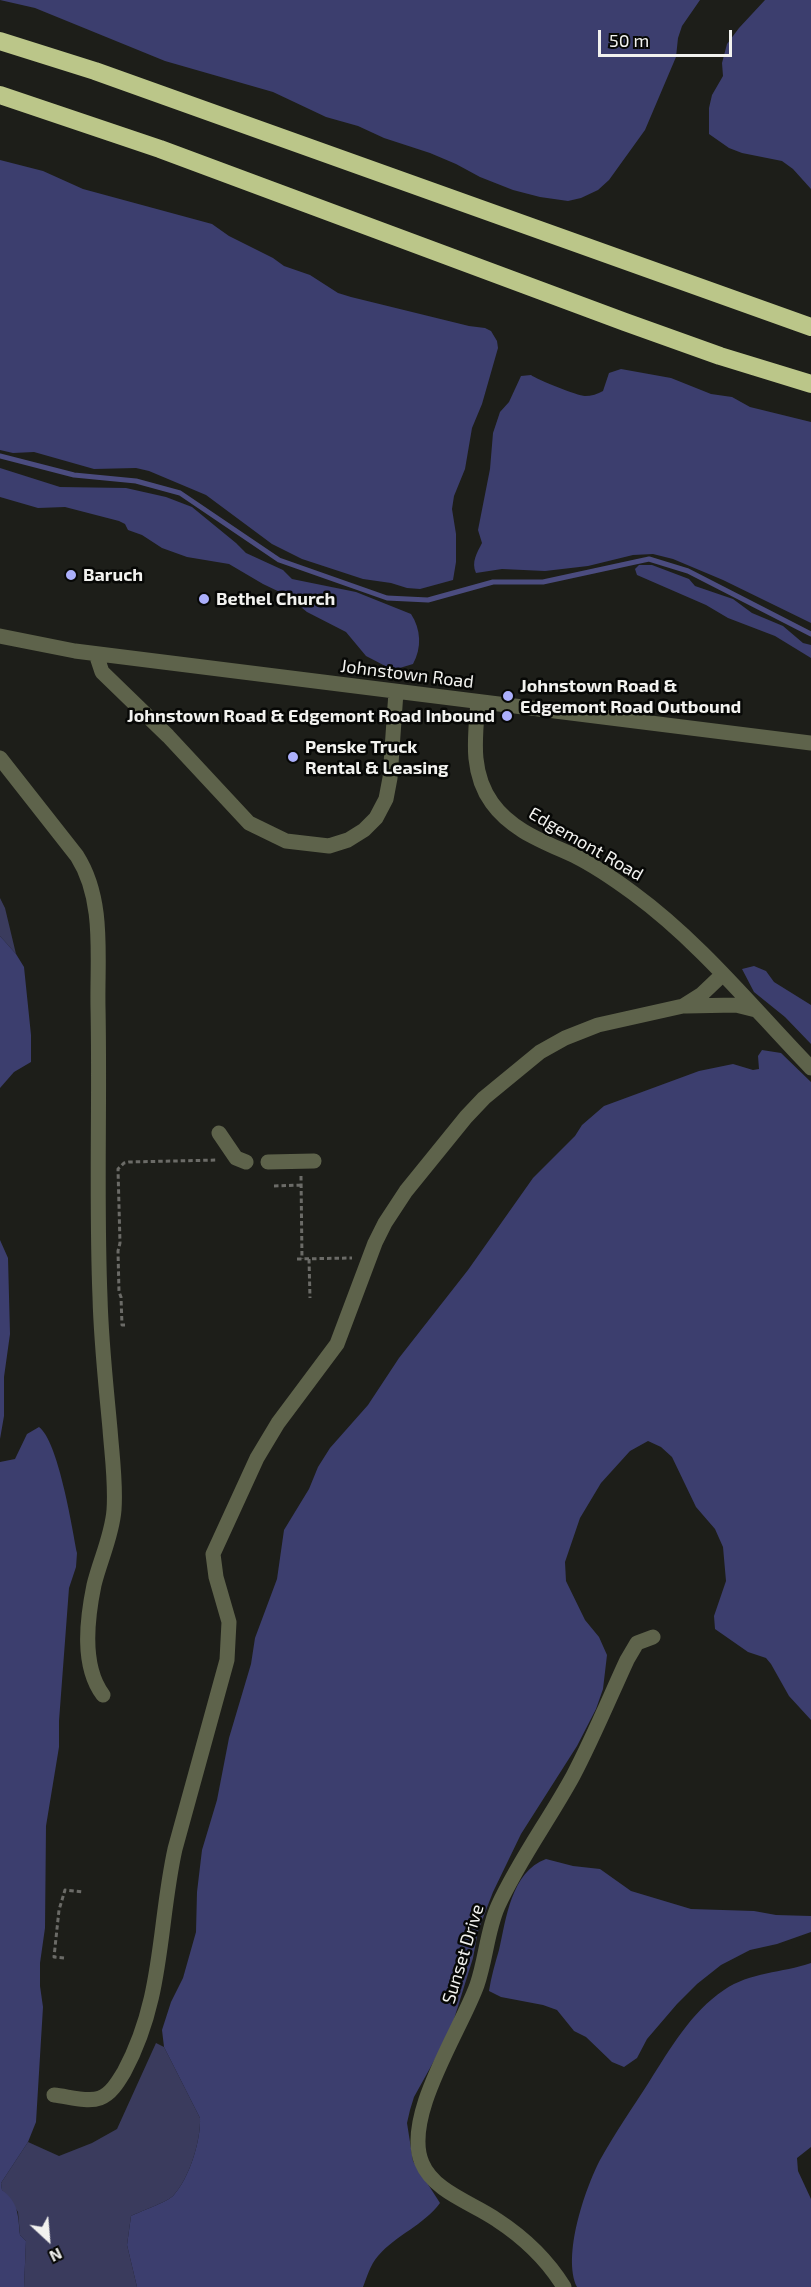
<!DOCTYPE html>
<html>
<head>
<meta charset="utf-8">
<style>
	body { margin:0 }
	#map { position:relative; width:811px; height:2287px; overflow:hidden; background:#1d1e19; font-family:"Exo 2",sans-serif }
	canvas { display:block }
	.north { position:absolute; left:18px; top:2209px; width:60px; height:60px; -webkit-text-stroke:4px #070806; paint-order:stroke; rotate:154deg; font-size:16px; font-weight:700; line-height:24px; text-align:center; color:#f2f2ef }
	.north::after { content:''; display:block; margin:auto; width:21px; height:27px; background:#f2f2ef; clip-path:polygon(50% 0,100% 100%,50% 72%,0 100%) }
	.scale { position:absolute; left:598px; top:30px; width:134px; height:27px; box-sizing:border-box; border:3px solid #f2f2ef; border-top:0; padding-left:8px; font-size:18px; line-height:21px; white-space:nowrap; color:#f2f2ef; -webkit-text-stroke:4px #070806; paint-order:stroke }
</style>
</head>
<body>
<div id="map">
<canvas width="811" height="2287"></canvas>
<div class="north">N</div>
<div class="scale">50 m</div>
</div>
<script>
const ctx = document.querySelector('canvas').getContext('2d');
ctx.lineJoin = 'round';
function fill(path, color) {
  ctx.fillStyle = color;
  ctx.fill(path, 'evenodd');
}
function stroke(path, color, width, dash) {
  ctx.strokeStyle = color;
  ctx.lineWidth = width;
  ctx.lineCap = dash ? 'butt' : 'round';
  ctx.setLineDash(dash || []);
  ctx.stroke(path);
}
function write(font, color, halo, rows, align = 'center') {
  ctx.font = font + ' "Exo 2",sans-serif';
  ctx.lineWidth = 5;
  ctx.setLineDash([]);
  ctx.textBaseline = 'middle';
  ctx.strokeStyle = halo;
  ctx.fillStyle = color;
  for (const [text, x, y, turn = 0] of rows) {
    ctx.save();
    ctx.translate(x, y);
    ctx.rotate((+turn || 0) * Math.PI / 180);
    ctx.textAlign = isNaN(turn) ? turn : align;
    if (halo) ctx.strokeText(text, 0, 0);
    ctx.fillText(text, 0, 0);
    ctx.restore();
  }
}
fill(new Path2D(`
	M0 898 5 908 16 954 0 936Z
	M156 2043 164 2047 200 2118C201 2141 189 2179 173 2196 165 2203 141 2211 131 2216L127 2245 137 2287H24L26 2241 20 2235 18 2212 2 2190 1 2183 28 2142 59 2156 92 2143 117 2129Z`), '#3a3b5d');
fill(new Path2D(`
	M0 0H700L682 26 678 38 676 57 645 130 609 180 598 190 581 198 568 201 540 197 513 190 480 177 456 164 430 153 384 138 358 126 326 117 273 92 165 61 35 8Z
	M765 0H811V189L793 169 782 161 742 153 729 148 709 134V108L712 95 723 76 722 63 727 44 739 28Z
	M0 160 43 171 83 189 212 224 229 236 273 258 284 266 310 275 338 293 351 297 469 326 485 328 491 331 497 341 498 348 482 404 472 428 465 469 454 496 452 509 456 534V562L453 580 420 589 407 588 391 583 363 579 302 559 272 544 206 495 149 471 136 468 94 469 34 452 13 453 0 450Z
	M621 369 671 378 711 394 732 397 750 407 811 422V623L723 580 673 559 653 554 633 555 588 566 545 571 502 569 476 573C471 562 477 553 482 543L478 530 490 469 493 433 500 412 509 402 521 376 531 375C536 379 578 396 585 396 591 396 598 394 603 391L609 373Z
	M0 468 60 487 126 488 166 497 192 507 236 543 246 553 283 570 292 579 356 592 411 614C421 629 422 648 413 664L393 670 366 656 346 632 307 612 286 595 263 584 229 564 187 557 162 548 142 535 128 530 125 524 119 521 65 507 38 508 0 497Z
	M639 565H652L689 579 695 586 733 599 752 613 783 626 803 643 811 645V658L775 636 728 618 706 605 637 575 635 569Z
	M0 936 16 954 24 967 31 1035V1062L14 1072 0 1088Z
	M754 966 766 971 774 982 811 1005V1044L785 1017 754 992 742 969Z
	M762 1050 781 1053 811 1082V1720L789 1696 771 1664 766 1658 748 1652 715 1629 714 1616 726 1581 723 1547 715 1529 696 1507 672 1457 661 1447 648 1441 630 1451 601 1483 580 1518 565 1562 566 1581 585 1620 599 1637 607 1655 603 1689 596 1709 577 1746 521 1834 493 1892 478 1931 473 1958 450 2032 414 2097 410 2110 407 2123 413 2161 440 2203C424 2225 396 2235 378 2256 370 2265 367 2277 363 2287H137L127 2245 131 2216C141 2211 165 2203 173 2196 189 2179 201 2141 200 2118L164 2047 162 2030 171 2002 183 1978 196 1932 197 1892 202 1850 217 1800 229 1738 251 1664 255 1638 277 1579 284 1530 309 1489 318 1467 330 1448 368 1405 399 1358 468 1270 533 1178 575 1136 582 1125 604 1106 699 1071 733 1064 753 1070 759 1069 758 1056Z
	M0 1240 8 1258 10 1334 4 1377V1416L0 1439Z
	M39 1427C58 1441 72 1526 77 1553L76 1567 69 1588 59 1721V1747L46 1826 45 1928 40 1963V1986L43 2007 36 2122 28 2142 1 2183 2 2190C19 2203 18 2215 20 2235L26 2241 24 2287H0V1462L15 1459 27 1434Z
	M546 1859 573 1866 600 1869 631 1891 691 1909 754 1911 776 1915 811 1916V1932L777 1944 750 1950 721 1965 697 1984 677 2004 647 2039 637 2058 624 2067 612 2062 586 2037 574 2031 557 2010 543 2005 501 1997 489 1991C491 1977 495 1964 499 1950 506 1919 511 1872 546 1859Z
	M811 1963V2147L797 2158 798 2171 811 2199V2287H577C562 2256 585 2189 600 2160 615 2133 633 2107 649 2082 670 2049 691 2012 724 1990 750 1972 782 1973 811 1963Z`), '#3c3e6e');
stroke(new Path2D(`
	M0 456 74 475 136 481 180 493 279 560 387 598 428 600 493 582H543L649 559 688 571 811 634`), '#4b4c7f', 5);
stroke(new Path2D(`
	M301 1176 302 1259
	M274 1186 301 1185
	M297 1259 352 1258
	M309 1259 310 1298
	M125 1325H122L121 1297 119 1292 118 1251 120 1243 118 1169 124 1163 129 1162 218 1160
	M64 1958 54 1957 59 1910 65 1890 83 1892`), '#6b6b67', 3, [4.5, 3]);
stroke(new Path2D(`
	M0 636 75 651 811 743
	M96 654 102 672 168 736 249 823 286 841 329 846 348 840 364 830 376 818 386 799 390 778 396 692
	M478 702C475 738 470 772 492 803 512 831 545 842 575 856 595 866 614 879 633 893 700 942 753 1008 811 1068
	M0 758 77 856C105 900 97 957 98 1007 100 1103 96 1201 100 1297 101 1341 106 1385 110 1429 112 1456 116 1483 114 1510 112 1536 100 1560 94 1585 87 1619 81 1666 103 1695
	M686 1006 736 1005 756 1010
	M219 1133 236 1158 246 1162
	M268 1162 314 1161
	M54 2095C67 2096 87 2103 100 2098 111 2094 118 2082 124 2072 164 1998 158 1926 175 1849L227 1660 229 1622 216 1577 213 1554 257 1458 278 1423 337 1344 375 1243 385 1223 406 1191 466 1117 484 1098 540 1052 565 1038 598 1025 683 1006 702 994 722 975
	M564 2287C548 2261 523 2237 497 2220 473 2203 434 2192 422 2163 402 2117 461 2030 477 1985 486 1959 487 1931 498 1906 519 1860 549 1820 573 1776 593 1738 609 1699 627 1660L637 1643 653 1637`), '#5e634b', 15);
stroke(new Path2D(`
	M0 41 95 71 811 327
	M0 95 160 149 625 322 720 356 811 384`), '#bbc689', 18);
for (const [x, y, r, color] of [
	[71,575,6,"#abaffb"],
	[204,599,6,"#abaffb"],
	[508,696,6,"#abaffb"],
	[507,716,6,"#abaffb"],
	[293,757,6,"#abaffb"]
]) {
  const dot = new Path2D();
  dot.arc(x, y, r, 0, 2 * Math.PI);
  ctx.fillStyle = color;
  ctx.fill(dot);
  stroke(dot, '#070806', 2);
}
write('bold 18px', '#f2f2ef', '#070806', [
	["Baruch",83,575],
	["Bethel Church",216,599],
	["Johnstown Road &",520,686],
	["Edgemont Road Outbound",520,707],
	["Johnstown Road & Edgemont Road Inbound",495,716,"right"],
	["Penske Truck",305,747],
	["Rental & Leasing",305,768]
], 'left');
write('18px', '#f2f2ef', '#070806', [
	["Johnstown Road",407,674,7],
	["Edgemont Road",586,844,30],
	["Sunset Drive",463,1954,-73]
]);
</script>
</body>
</html>
